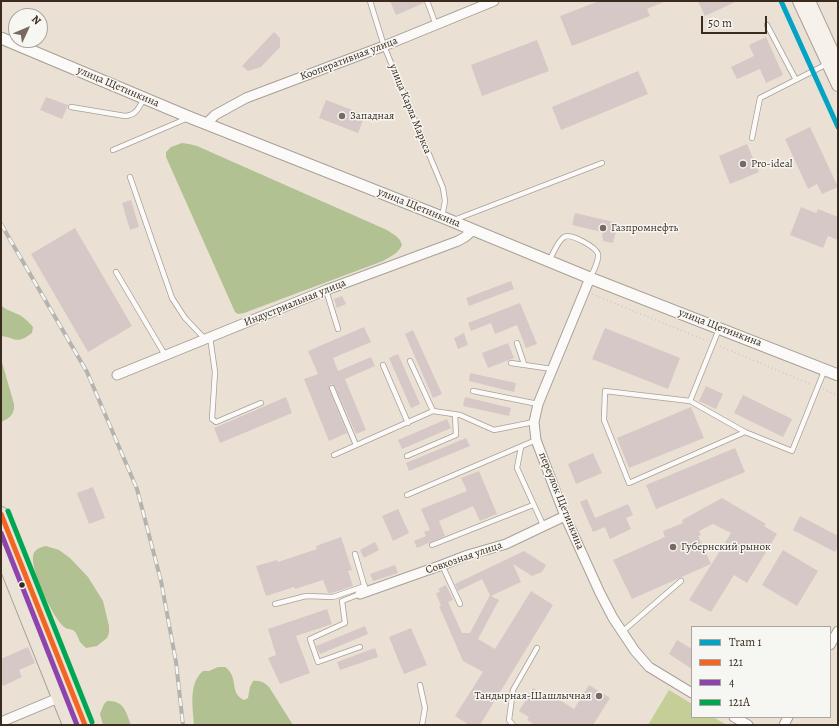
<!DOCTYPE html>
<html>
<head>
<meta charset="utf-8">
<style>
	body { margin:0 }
	#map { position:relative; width:839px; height:726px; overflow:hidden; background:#eae1d4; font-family:Alegreya,serif }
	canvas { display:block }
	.frame { position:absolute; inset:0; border:2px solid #3b2a1e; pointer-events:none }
	.legend { position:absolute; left:691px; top:626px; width:140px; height:92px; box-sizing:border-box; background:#f6f6f2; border:1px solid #aba49d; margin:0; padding:5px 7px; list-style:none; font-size:12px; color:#3b2a1e }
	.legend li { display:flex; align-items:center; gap:8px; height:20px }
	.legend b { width:20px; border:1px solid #aba49d }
	.north { position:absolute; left:8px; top:8px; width:40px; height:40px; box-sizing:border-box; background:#f6f6f2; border:1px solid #aba49d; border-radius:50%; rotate:46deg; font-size:11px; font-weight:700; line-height:16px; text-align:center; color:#3b2a1e }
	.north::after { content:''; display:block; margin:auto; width:14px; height:18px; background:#786a5e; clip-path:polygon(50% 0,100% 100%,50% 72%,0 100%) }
	.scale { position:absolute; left:701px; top:16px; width:66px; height:18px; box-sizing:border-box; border:2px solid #3b2a1e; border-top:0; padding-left:5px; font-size:12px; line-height:14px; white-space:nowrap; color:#3b2a1e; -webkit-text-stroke:3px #f6f6f2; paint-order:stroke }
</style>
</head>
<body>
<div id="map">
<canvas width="839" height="726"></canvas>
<div class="frame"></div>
<ul class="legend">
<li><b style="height:5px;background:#03a3c5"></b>Tram 1</li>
<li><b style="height:5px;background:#f26522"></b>121</li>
<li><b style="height:5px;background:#8e44ad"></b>4</li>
<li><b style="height:5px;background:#00a651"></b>121А</li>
</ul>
<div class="north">N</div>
<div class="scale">50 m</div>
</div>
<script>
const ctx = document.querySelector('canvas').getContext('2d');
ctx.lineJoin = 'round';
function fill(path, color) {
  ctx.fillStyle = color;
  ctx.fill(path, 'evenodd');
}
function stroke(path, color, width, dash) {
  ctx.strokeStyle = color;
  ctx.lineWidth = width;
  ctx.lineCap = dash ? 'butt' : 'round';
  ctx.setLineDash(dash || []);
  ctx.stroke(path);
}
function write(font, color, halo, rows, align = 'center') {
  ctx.font = font + ' Alegreya,serif';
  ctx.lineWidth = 3;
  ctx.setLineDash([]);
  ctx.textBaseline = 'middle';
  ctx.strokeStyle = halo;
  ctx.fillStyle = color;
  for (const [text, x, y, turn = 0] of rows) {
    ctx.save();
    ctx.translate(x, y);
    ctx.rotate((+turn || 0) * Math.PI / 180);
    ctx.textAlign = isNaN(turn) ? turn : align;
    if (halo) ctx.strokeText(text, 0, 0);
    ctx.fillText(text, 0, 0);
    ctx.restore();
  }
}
fill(new Path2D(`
	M669 690 692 704V717H713L727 725H648Z`), '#c5ce97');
fill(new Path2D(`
	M182 143 189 144 197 146 387 230 396 236 400 240 402 245C398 254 391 256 383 261L244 313 238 314 235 312 166 157V152L171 147Z
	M1 305C6 310 9 310 15 313 23 316 28 321 33 327L32 333C16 345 17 338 1 336Z
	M1 359 14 404C15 414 10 418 1 422Z
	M46 546 59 550 70 558 88 577 103 601 109 626V633L107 638 97 646 86 648 80 642 76 633 73 630C69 629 65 629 62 625 52 615 31 571 33 557 33 550 40 547 46 546Z
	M218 667H225C240 678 228 692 244 700L248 698 250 687 253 681C260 680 264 682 269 687L293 725H194C193 707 188 684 203 671H209Z
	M107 701C124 700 126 712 131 725H103L100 714 104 704Z`), '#b2c191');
fill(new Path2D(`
	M390 1H423L424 3 396 15Z
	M599 1H666L647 9 650 16 572 46 560 16Z
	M698 1H737L705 16Z
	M274 32 280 38V47L261 67 248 71 242 66Z
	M766 37 783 75 766 83 760 69 737 79 731 67 754 56 749 45Z
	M537 40 549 71 482 96 471 65Z
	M638 71 648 94 561 130 552 107Z
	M46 97 68 105 62 119 40 110Z
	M326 100 365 115 358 133 319 118Z
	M810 127 838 187 822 194 817 184 808 189 785 139Z
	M747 144 759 172 730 184 719 156Z
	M131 200 139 227 130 230 122 203Z
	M801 207 816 213 818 209 838 217V240L828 236 823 248 790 235Z
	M575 213 618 223 613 243 603 241 602 232 572 225Z
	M75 228 132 326 88 352 31 254Z
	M511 281 514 289 469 306 466 298Z
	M342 296 346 304 337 308 334 299Z
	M520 303 537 344 526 348 517 325 495 334 491 323 471 331 468 323Z
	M364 327 371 342 333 358 338 371 371 357 375 366 345 379 366 430 356 434 335 387 331 384 329 386V389L347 433 329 441 304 379 318 374 308 351Z
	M605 328 680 358 668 389 592 359Z
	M413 330 442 394 433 398 405 334Z
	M464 333 468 345 458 349 454 338Z
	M508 343 514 358 488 368 482 353Z
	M398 354 420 404 411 408 389 358Z
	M470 373 516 383 514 392 469 381Z
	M706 386 723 394 716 409 699 401Z
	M743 395 792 419 783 437 734 413Z
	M286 397 292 413 220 443 214 428Z
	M465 397 511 408 509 416 463 406Z
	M691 407 704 438 629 468 617 438Z
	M447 419 451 428 402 449 398 440Z
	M466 438 470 446 409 471 406 463Z
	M735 448 745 472 656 509 646 485Z
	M593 453 602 473 576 484 568 464Z
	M479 471 497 514 480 521 473 506 439 521 445 536 417 548 414 541 426 536 424 532 430 530 421 509 467 491 461 478Z
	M93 487 105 518 89 524 77 493Z
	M722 498 766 524 764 526 777 534 747 583 734 575 711 612 689 600 731 533 713 524 699 531 701 535 698 536 711 564 632 599 613 560 665 537 663 531 683 523 682 520Z
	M587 499 595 518 628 504 633 515 626 518 631 529 610 539 605 527 593 532 580 502Z
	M398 509 409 533 393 541 382 516Z
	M800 516 838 536V547L835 552 793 530Z
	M341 537 352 570 348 571 353 586 332 593H328L323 580 295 589 294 587 266 596 256 566 277 560 278 562 317 549 316 546Z
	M375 542 379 550 364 558 360 550Z
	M783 550 818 571 797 606 762 585Z
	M524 551 546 565 542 572 532 576 513 564 521 582 491 596 499 600 478 639 495 649 531 591 553 605 480 725H469L455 716 483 672 463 661 439 606H441L436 593 440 592 438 589 446 585 453 600 448 602 462 633H470L490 595 482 579 458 591 455 584Z
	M395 565 398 573 373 581 370 574Z
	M327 609 332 624 296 636 310 673 280 684 268 658 276 655 268 629Z
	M365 626 368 634 320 654 316 646Z
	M411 628 427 665 404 674 389 637Z
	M677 640 692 649V669L669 654Z
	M28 647 35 663 19 670 22 677 3 686 1 682V659Z
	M375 648 378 657 340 670 337 662Z
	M589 685 610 698 593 725H535L527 720 529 717 519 711 533 688 553 701 555 697 574 709Z`), '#d6c8c6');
const service = new Path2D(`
	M370 1 384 46 443 188 445 201 442 217
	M427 1 436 25
	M767 25 796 80
	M71 107 125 116C137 115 138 108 144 99
	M752 138 760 98 827 64
	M113 150 188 118
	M130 177 172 298 185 318 205 339
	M454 220 602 163
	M549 261C553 254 557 242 564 237 571 233 596 247 598 254 599 262 593 272 590 278
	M116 272 165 355
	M326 290 338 329
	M210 337 215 372 212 419 216 422 261 403
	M517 343 524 364
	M410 361 433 411
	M511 363 552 369
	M383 365 408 423
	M332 388 356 445
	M473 391 538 404
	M690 401 719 329
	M745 432 629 483 604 420 605 391 690 401 745 432 792 451 825 369
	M521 447 517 468 544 527
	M334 455 433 411 460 415 494 430 534 422
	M407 456 456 435 455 414
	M407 495 536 440
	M432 545 533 505
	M355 554 365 588
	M442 565 460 604
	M275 604 306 596 333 597 365 586
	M622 632 681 581
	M360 647 318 662 310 639 345 623 342 601 360 594
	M420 685 425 708 422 725
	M513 725 509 720 513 690 537 648`);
const minor = new Path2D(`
	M207 123 215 115 246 98 384 46 494 1
	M590 278 538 404 534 422 536 440 565 516 600 593 613 618 635 651 649 667 692 693
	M117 375 326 290 458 241 465 237 473 230
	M360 594 442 565 468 555 506 544 565 516
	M830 645 838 631
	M734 717 748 725
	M1 722 63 696
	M784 725 788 717`);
const tertiary = new Path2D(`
	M1 38 189 117 442 217 590 278 838 375`);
const secondary = new Path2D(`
	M799 1 838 85
	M809 1 838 64`);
const primary = new Path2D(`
	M1 514 85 725
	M1 552 70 725`);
stroke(service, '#a7a097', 6);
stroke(minor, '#a7a097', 11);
stroke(tertiary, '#a7a097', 13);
stroke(secondary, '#a7a097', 14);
stroke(primary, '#a7a097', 16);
stroke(new Path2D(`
	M592 294 707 341
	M720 346 812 385
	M823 389 838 396`), '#cbc8c5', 1.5, [1, 3]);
stroke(service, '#fcfaf9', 4.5);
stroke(minor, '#fcfaf9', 9);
stroke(tertiary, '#fcfaf9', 11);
stroke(secondary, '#f6f1eb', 12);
stroke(primary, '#ebe3d7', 14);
const rail = new Path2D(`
	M1 224 87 372 137 489 161 581 176 662 183 725`);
stroke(rail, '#b6b3af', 4);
stroke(rail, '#f6f6f2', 2.5, [8]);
stroke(new Path2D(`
	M1 514 85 725`), '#f26522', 5);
stroke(new Path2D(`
	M1 533 77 725`), '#8e44ad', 5);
stroke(new Path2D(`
	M8 511 92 722`), '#00a651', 5);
stroke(new Path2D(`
	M781 1 838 127`), '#03a3c5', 5);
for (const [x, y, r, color] of [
	[342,116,4,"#786a5e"],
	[743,164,4,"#786a5e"],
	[603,228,4,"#786a5e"],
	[673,547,4,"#786a5e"],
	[22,585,3.5,"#3b2a1e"],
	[599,696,4,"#786a5e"]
]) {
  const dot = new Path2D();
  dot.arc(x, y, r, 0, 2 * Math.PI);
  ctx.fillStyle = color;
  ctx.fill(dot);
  stroke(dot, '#f6f6f2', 1.5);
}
write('11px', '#3b2a1e', '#f6f6f2', [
	["Кооперативная улица",349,59,-21],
	["улица Щетинкина",118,87,23],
	["улица Карла Маркса",410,109,68],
	["улица Щетинкина",419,208,22],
	["Индустриальная улица",295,303,-22],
	["улица Щетинкина",720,328,21],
	["переулок Щетинкина",561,501,68],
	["Совхозная улица",464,558,-19]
]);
write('11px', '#3b2a1e', '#f6f6f2', [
	["Западная",350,116],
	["Pro-ideal",751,164],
	["Газпромнефть",611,228],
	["Губернский рынок",681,547],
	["Тандырная-Шашлычная",591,696,"right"]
], 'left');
</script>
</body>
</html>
